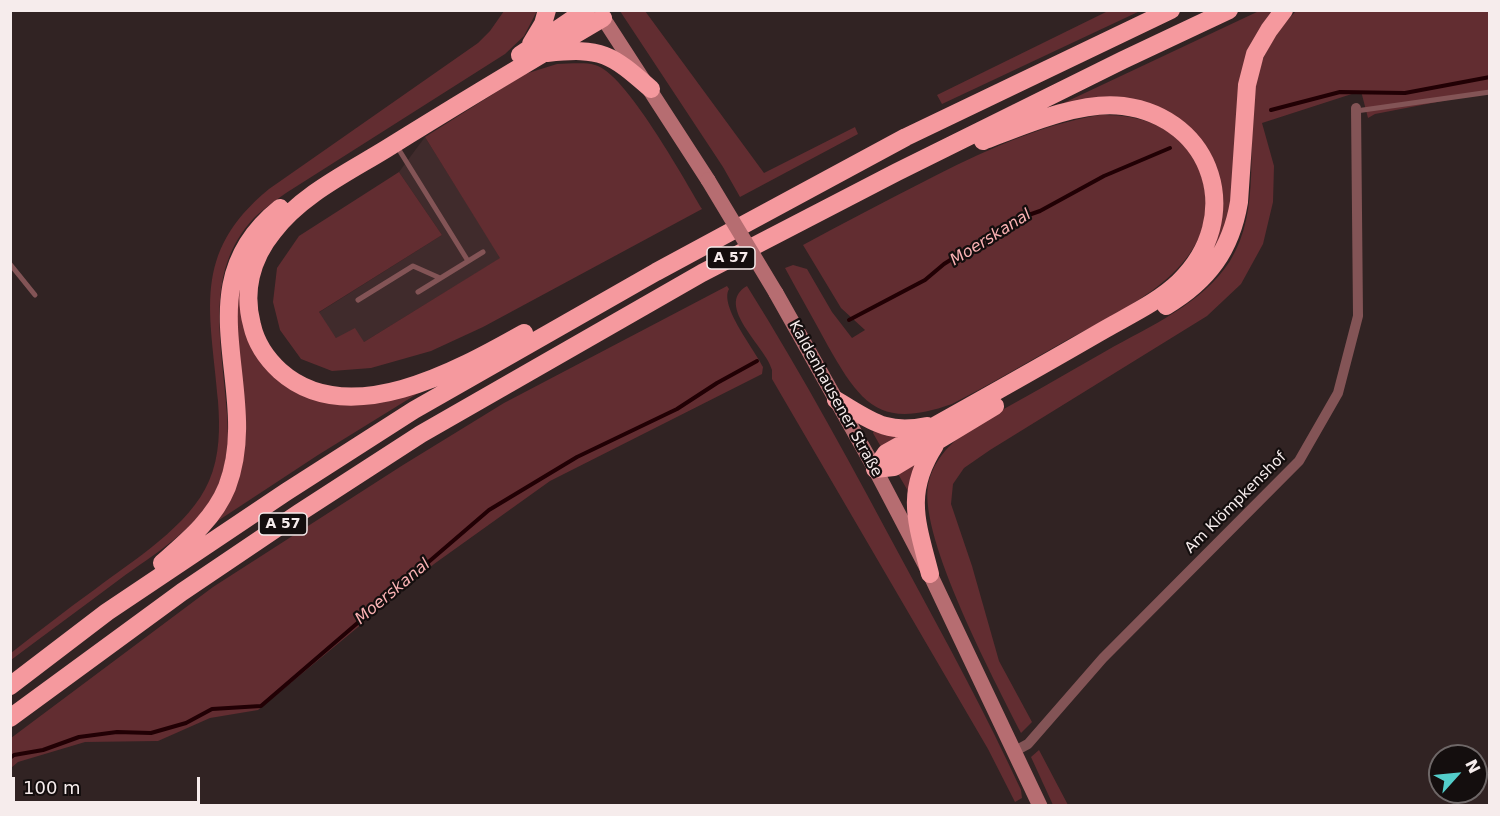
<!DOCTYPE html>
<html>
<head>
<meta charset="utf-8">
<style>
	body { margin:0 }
	#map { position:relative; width:1500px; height:816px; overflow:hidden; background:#312323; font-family:"DejaVu Sans",sans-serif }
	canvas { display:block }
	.frame { position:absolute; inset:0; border:12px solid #f6ecec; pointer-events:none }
	.north { position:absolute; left:1428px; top:744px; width:60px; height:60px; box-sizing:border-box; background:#140e0e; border:2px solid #6e6767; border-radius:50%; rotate:63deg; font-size:16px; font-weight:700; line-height:24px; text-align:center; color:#f6ecec }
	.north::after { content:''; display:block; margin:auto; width:21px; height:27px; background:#53cdca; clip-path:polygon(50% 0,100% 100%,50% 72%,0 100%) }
	.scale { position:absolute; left:12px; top:777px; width:188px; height:27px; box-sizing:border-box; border:3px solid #f6ecec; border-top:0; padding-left:8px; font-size:18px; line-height:21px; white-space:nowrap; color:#f6ecec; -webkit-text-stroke:4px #140e0e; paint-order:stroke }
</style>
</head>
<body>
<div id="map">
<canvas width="1500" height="816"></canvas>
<div class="frame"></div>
<div class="north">N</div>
<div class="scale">100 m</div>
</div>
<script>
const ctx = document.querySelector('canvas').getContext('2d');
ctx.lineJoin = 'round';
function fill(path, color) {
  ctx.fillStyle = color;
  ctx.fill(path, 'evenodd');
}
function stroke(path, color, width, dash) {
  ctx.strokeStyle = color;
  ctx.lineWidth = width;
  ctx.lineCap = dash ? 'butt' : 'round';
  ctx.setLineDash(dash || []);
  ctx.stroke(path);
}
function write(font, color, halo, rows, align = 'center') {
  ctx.font = font + ' "DejaVu Sans",sans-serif';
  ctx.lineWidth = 4.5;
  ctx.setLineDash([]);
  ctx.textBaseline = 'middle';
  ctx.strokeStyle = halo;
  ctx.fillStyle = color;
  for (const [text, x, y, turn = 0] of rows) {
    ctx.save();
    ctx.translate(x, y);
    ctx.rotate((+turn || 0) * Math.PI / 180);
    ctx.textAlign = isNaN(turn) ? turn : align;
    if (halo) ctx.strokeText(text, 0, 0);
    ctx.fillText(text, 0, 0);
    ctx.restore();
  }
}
fill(new Path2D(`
	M425 137 501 258 364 342 336 338 318 313 442 235 399 172Z`), '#402b2c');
fill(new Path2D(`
	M504 11H537L524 36 505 54 286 193C275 201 263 209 254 218 202 273 223 347 227 414 229 441 227 470 214 494 194 531 154 554 120 579 84 606 47 633 11 660V653C38 632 66 610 94 590 132 561 190 526 209 481 220 456 220 428 218 401 211 312 190 254 269 189L478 43 490 31Z
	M620 11H645L764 173 855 127 858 134 740 197 723 167Z
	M1108 11H1140L942 104 937 95Z
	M1259 11H1277L1268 21 1228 226 1206 267 1219 202 1165 112 1053 108Z
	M1296 11H1489V92L1375 114 1368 118 1361 91 1262 123 1274 166 1273 202 1263 244 1241 284 1207 316 990 450 964 468 953 484 951 504 972 566 999 661 1032 722 1021 733C995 681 919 539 928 485 934 457 953 441 975 425 1019 401 1062 376 1106 351 1150 326 1202 304 1230 261 1262 209 1246 143 1255 86 1260 57 1276 32 1296 11Z
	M557 64C569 64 584 62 595 65 625 72 684 179 702 209L483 327 431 351 371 368 332 371 301 359 280 330 273 302 277 268 299 236 399 172 442 235 319 312 336 338 355 328 364 342 500 258 425 137 525 74Z
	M1100 115C1138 114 1173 125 1194 159 1202 172 1206 191 1206 207 1203 278 1113 314 1060 344 1024 364 989 385 952 404 881 429 862 406 828 346 814 320 799 294 785 268L793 265 807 269 832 312 852 338 865 330 841 308 803 245C843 223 884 202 925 181 980 153 1038 125 1100 115Z
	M280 218 245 318 308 394 433 384 318 455 210 526 225 501 233 303Z
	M727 286 729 289C719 306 755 350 763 367L762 374 550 481 434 564 258 710 210 718 158 741 85 742 18 762 11 768V738L213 587 403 465 504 403Z
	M747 286C804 377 855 472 906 567 946 641 986 714 1021 790L1022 798 1015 802 988 749 772 379C772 376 772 373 772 370 767 348 713 305 747 286Z
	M874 430 899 437 881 447 873 433Z
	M916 461 908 491 898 474Z
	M1039 750 1068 805H1053L1031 757Z`), '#622d31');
stroke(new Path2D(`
	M1271 110 1340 92 1405 93 1490 77
	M849 320 925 280 944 264 987 237 1004 230 1017 219 1040 211 1104 176 1170 148
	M10 758 14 755 43 750 79 737 117 732 151 733 186 723 212 709 261 706 489 510 577 457 677 409 717 383 757 361`), '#210004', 4);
stroke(new Path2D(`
	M1356 111 1490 92
	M396 145 468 261
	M10 264 35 295
	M418 292 483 252
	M358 300 413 266 440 278`), '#835456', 5);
stroke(new Path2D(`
	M1015 751 1028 744 1103 658 1299 461 1338 393 1358 316 1356 108`), '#835456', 10);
stroke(new Path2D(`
	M598 10 708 180
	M776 293 875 469 930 574 1040 806`), '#b66d71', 15);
stroke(new Path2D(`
	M531 44 543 24 547 10
	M547 53C602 47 611 54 651 89
	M520 55 586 10
	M1166 306C1208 281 1231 250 1239 202L1247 85 1255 54 1269 30 1284 10
	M524 333C458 370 348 432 280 371 267 359 256 343 252 325 243 292 251 259 273 232 301 195 347 173 386 149 458 104 530 61 603 18
	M836 400C870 420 886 435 927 426
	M875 469 886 453C956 414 1026 375 1095 335 1123 318 1156 304 1179 282 1245 218 1214 118 1123 106 1081 100 1022 126 983 141
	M875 469 894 467 995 406
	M162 563C187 541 214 519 227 487 264 390 180 288 280 208
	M930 574C917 523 904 493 935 445
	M10 686 107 612 286 492 414 410 656 272 906 137 1171 10
	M10 718 182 592 299 513 421 434 702 273 897 172 1123 60 1229 10`), '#f5999e', 18);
stroke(new Path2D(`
	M708 180 776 293`), '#b66d71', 15);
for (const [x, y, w] of [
	[731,258,48],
	[283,524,48]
]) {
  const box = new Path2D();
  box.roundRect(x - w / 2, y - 11, w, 22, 4.5);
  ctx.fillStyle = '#140e0e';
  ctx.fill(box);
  stroke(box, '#f6ecec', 1.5);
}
write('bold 14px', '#f6ecec', null, [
	["A 57",731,258],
	["A 57",283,524]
]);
write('15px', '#f6ecec', '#140e0e', [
	["Kaldenhausener Straße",835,399,61],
	["Am Klömpkenshof",1236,503,-45]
]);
write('italic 16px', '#fbb2b4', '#140e0e', [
	["Moerskanal",991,238,-32],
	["Moerskanal",393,592,-40]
]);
</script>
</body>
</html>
